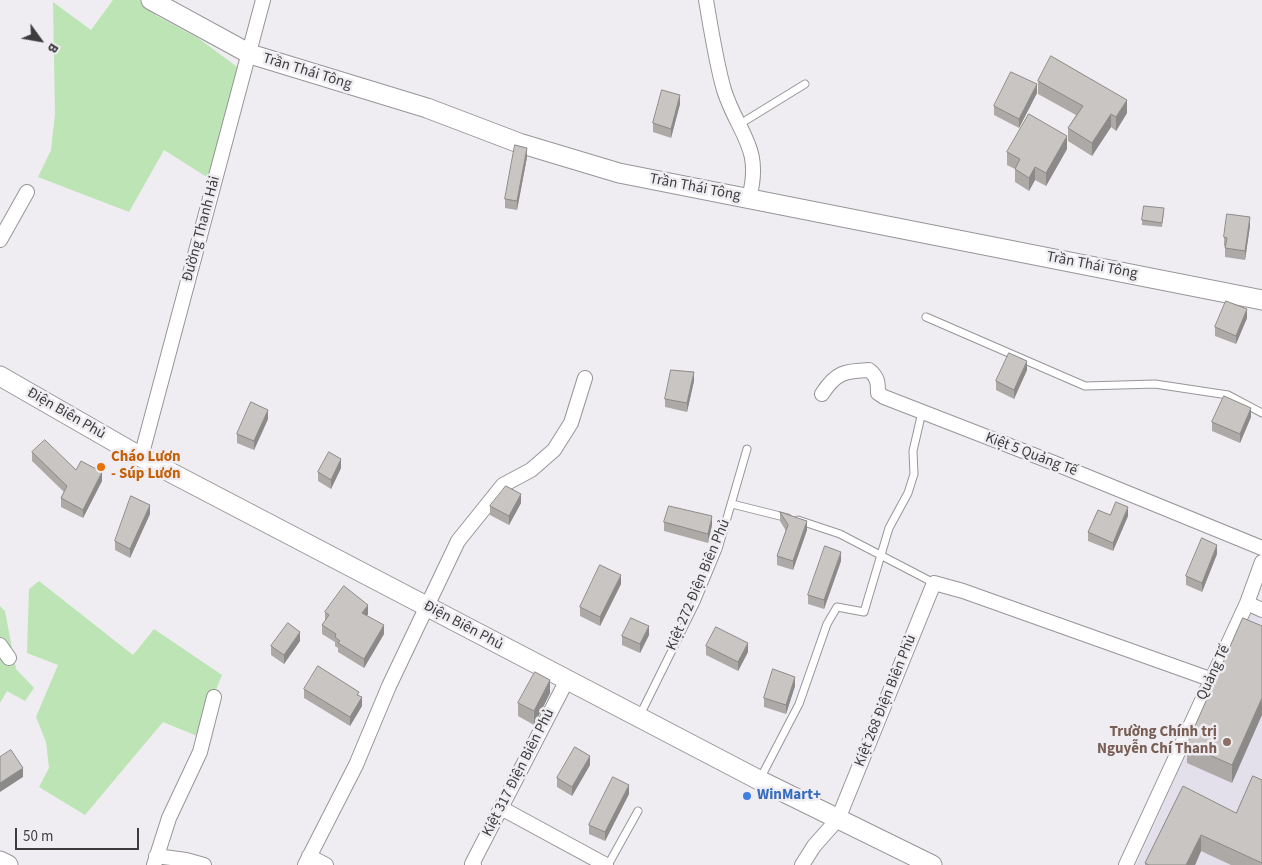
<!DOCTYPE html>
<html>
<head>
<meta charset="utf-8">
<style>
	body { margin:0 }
	#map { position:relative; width:1262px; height:865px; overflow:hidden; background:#efedf1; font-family:"Source Sans 3",sans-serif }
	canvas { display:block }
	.north { position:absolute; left:15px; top:15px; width:50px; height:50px; -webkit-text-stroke:4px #efedf1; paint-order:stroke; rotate:122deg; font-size:14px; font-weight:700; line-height:20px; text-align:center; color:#3d3d3e }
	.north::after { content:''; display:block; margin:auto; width:18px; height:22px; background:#3d3d3e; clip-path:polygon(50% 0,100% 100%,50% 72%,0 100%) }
	.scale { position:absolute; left:15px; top:828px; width:124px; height:22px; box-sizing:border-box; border:2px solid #3d3d3e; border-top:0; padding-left:6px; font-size:15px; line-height:18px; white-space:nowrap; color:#3d3d3e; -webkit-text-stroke:4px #efedf1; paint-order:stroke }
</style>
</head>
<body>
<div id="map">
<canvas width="1262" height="865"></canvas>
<div class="north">B</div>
<div class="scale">50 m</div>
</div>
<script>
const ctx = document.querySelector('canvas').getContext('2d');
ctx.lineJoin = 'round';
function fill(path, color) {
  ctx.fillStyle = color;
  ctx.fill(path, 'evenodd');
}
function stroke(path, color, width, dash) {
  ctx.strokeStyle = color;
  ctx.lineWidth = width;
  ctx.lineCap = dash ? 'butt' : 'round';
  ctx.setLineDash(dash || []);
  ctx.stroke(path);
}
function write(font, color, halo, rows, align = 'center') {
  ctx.font = font + ' "Source Sans 3",sans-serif';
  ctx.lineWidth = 5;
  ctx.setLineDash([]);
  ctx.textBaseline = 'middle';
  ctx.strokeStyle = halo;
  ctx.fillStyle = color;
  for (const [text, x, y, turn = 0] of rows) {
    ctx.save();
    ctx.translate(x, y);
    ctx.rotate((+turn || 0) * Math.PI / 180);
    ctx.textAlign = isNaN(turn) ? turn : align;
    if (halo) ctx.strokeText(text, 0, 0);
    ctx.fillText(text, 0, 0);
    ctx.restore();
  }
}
fill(new Path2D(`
	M1250 613 1262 619V865H1136Z`), '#e3e0eb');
fill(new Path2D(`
	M113 0H140L157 16 198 38 244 72 213 181 164 150 129 212 38 177 51 150 55 114 53 2 91 30Z
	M39 581 133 655 154 629 222 675 197 736 163 722 85 815 39 787 49 768 46 742 36 717 58 665 27 653 29 589Z
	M0 606 5 611 16 669 34 688 25 701 7 691 0 703Z`), '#bde4b5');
const lane = new Path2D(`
	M740 124 805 84
	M926 317 1085 386 1155 384 1228 395 1262 413
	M732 504 788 518
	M798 520 840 534 934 583
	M639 717 696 602 718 549 747 449
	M760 779 799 704 827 624 837 607 864 612 889 528 908 493 914 474 913 451 922 412
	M608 865 638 811`);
const street = new Path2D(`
	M706 0C711 29 716 62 724 90 738 134 763 147 749 198
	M0 240 27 192
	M822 394C836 372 845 371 869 370 878 377 878 383 878 393L884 397 1054 463 1262 548
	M141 457 263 0
	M1247 603 1262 610
	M0 645 9 658
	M501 808 606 865
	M156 856 186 860 204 865
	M309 856 326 865
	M154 865 169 818 200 752 214 697
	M305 865 356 765 389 686 458 541 503 485 531 470 554 450 571 423 585 378
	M474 865 472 864 567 680
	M802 865 814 846 838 819 934 583 963 591 1210 679
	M1126 865 1247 603 1262 562`);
const secondary = new Path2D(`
	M151 0 250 54 427 108 519 143 619 173 1262 300
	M0 376 141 457 759 780 932 865
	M0 861 8 865`);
stroke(lane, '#969598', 9);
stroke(street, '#969598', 16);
stroke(secondary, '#969598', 21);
stroke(lane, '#fff', 7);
stroke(street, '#fff', 14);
stroke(secondary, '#fff', 19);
fill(new Path2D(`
	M1038 81 1127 113 1116 131 1111 127 1092 156 1068 141V128L1076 115 1038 94Z
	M1037 93 1019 128 994 115V106Z
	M680 104 671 138 653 132V123Z
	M1067 149 1046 186 1035 180 1029 191 1015 182V169L1007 165V152Z
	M527 157 517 210 505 208V199Z
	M1164 212 1162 227 1142 225V220Z
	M1250 226 1245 260 1225 257V246H1224V237Z
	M1247 318 1236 344 1215 336V327Z
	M1027 370 1014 399 996 390V381Z
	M694 381 687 412 665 407V399Z
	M1251 417 1240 443 1212 431V422Z
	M268 419 254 450 237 443V434Z
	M32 452 102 481 83 518 61 507V498L64 492 32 461Z
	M341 468 331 489 318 481V472Z
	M521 503 509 525 490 515V506Z
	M780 512 807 530 793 570 777 565V556L786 531 780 521Z
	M150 514 130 558 115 550V541Z
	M1110 515 1128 516 1113 551 1088 541V532Z
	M664 522 712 525 708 543 664 531Z
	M1217 554 1202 592 1186 585V576Z
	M841 561 824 609 808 604V595Z
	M621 584 600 626 580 616V607Z
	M325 612 368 614 367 616 384 634 364 668 338 652V648L335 646V642L322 634V625L325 621Z
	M1243 618 1232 783 1187 763V745Z
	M649 635 640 653 622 645V636Z
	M300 641 284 664 271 655V646Z
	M706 646 748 652 738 671 706 655Z
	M795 686 786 714 764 707V698Z
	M304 689 359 696 362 706 350 726 304 698Z
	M550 693 534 725 518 716V703Z
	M590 765 572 796 557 787V778Z
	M1262 780V865H1231L1201 851 1195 865H1145V863L1236 813Z
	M629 794 605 841 589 834V825Z`), '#aca9a7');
fill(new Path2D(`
	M1037 84V93L1019 128V119Z
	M680 95V104L671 138V129Z
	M1127 100V113L1116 131V117Z
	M1111 114V127L1092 156V143Z
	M1067 136V149L1046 186V173Z
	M527 148V157L517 210V201Z
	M1035 167V180L1029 191V178Z
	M1250 217V226L1245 260V251Z
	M1247 309V318L1236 344V336Z
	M1027 361V370L1014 399V390Z
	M694 372V381L687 412V403Z
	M1251 408V417L1240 443V434Z
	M268 410V419L254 450V441Z
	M341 459V468L331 489V480Z
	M102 472V481L83 518V510Z
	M521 494V503L509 525V516Z
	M150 505V514L130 558V549Z
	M1128 507V516L1113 551V543Z
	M712 516V525L708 543V534Z
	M807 521V530L793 570V561Z
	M1217 545V554L1202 592V583Z
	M841 552V561L824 609V600Z
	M621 575V584L600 626V617Z
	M368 605V614L362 622V613Z
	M384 625V634L364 668V659Z
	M649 626V635L640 653V644Z
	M300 632V641L284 664V655Z
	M748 643V652L738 671V662Z
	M795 677V686L786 714V705Z
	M550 680V693L534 725V711Z
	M362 697V706L350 726V717Z
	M1262 698V715L1232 783V765Z
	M590 756V765L572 796V787Z
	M23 768V777L0 792V783Z
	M629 785V794L605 841V832Z
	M1201 835V851L1195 865H1186Z`), '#8c8a88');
const building = new Path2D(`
	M1051 56 1127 100 1116 117 1111 114 1092 143 1068 128 1083 106 1038 81Z
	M1011 72 1037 84 1019 119 994 106Z
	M662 90 680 95 671 129 653 123Z
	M1029 114 1067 136 1046 173 1035 167 1029 178 1015 169 1020 159 1007 152Z
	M515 145 527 148 517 201 505 199Z
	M1144 206 1164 208 1162 223 1142 220Z
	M1227 214 1250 217 1245 251 1225 248 1227 238 1224 237Z
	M1226 301 1247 309 1236 336 1215 327Z
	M1009 353 1027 361 1014 390 996 381Z
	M671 370 694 372 687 403 665 399Z
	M1224 396 1251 408 1240 434 1212 422Z
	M251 402 268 410 254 441 237 434Z
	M45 440 76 470 81 461 102 472 83 510 61 498 67 486 32 452Z
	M329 452 341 459 331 480 318 472Z
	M506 486 521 494 509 516 490 506Z
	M131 496 150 505 130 549 115 541Z
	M1116 502 1128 507 1113 543 1088 532 1098 510 1110 515Z
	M669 506 712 516 708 534 664 522Z
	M780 512 807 521 793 561 777 556 788 525Z
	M1202 538 1217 545 1202 583 1186 576Z
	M825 546 841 552 824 600 808 595Z
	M600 565 621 575 600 617 580 607Z
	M344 586 368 605 362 613 384 625 364 659 338 643 340 641 335 637 336 634 322 625 329 615 325 612Z
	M631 618 649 626 640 644 622 636Z
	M1243 618 1262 626V698L1232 765 1187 745Z
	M288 623 300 632 284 655 271 646Z
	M716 627 748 643 738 662 706 646Z
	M318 666 359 692 357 695 362 697 350 717 304 689Z
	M773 669 795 677 786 705 764 698Z
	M535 672 550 680 534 711 518 703Z
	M575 747 590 756 572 787 557 778Z
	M11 750 23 768 0 783V757Z
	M1253 776 1262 780V863L1201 835 1186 865H1149L1145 863 1183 786 1236 813Z
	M613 777 629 785 605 832 589 825Z`);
fill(building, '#c8c5c2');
stroke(building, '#8c8a88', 1);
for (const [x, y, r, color] of [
	[101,467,5,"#e8710a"],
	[1227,742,5,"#8d6e63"],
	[747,796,5,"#3f7fe0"]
]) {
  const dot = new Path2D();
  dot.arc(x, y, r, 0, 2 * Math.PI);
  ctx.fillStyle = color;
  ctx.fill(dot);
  stroke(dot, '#efedf1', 2);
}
write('15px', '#3d3d3e', '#efedf1', [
	["Trần Thái Tông",307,72,17],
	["Trần Thái Tông",695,188,11],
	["Đường Thanh Hải",202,229,-75],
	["Trần Thái Tông",1092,266,11],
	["Điện Biên Phủ",66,414,30],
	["Kiệt 5 Quảng Tế",1031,455,21],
	["Kiệt 272 Điện Biên Phủ",699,585,-67],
	["Điện Biên Phủ",463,626,28],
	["Quảng Tế",1214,673,-65],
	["Kiệt 268 Điện Biên Phủ",886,701,-68],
	["Kiệt 317 Điện Biên Phủ",519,773,-63]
]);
write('bold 15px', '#c56008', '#efedf1', [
	["Cháo Lươn",111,458],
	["- Súp Lươn",111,475]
], 'left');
write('bold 15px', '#785e54', '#efedf1', [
	["Trường Chính trị",1217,733],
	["Nguyễn Chí Thanh",1217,750]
], 'right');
write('bold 15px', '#366cbe', '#efedf1', [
	["WinMart+",757,796]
], 'left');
</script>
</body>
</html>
